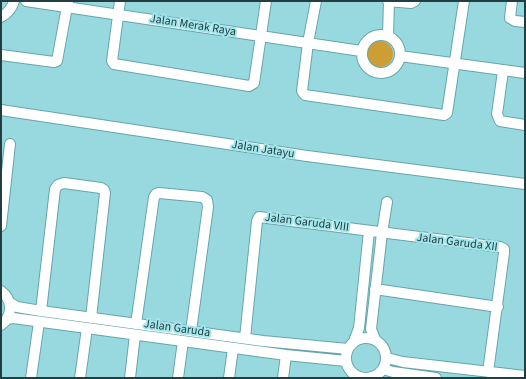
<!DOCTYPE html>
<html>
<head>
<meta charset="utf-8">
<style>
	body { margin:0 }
	#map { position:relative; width:526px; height:379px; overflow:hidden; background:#97d9df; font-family:"Source Sans 3",sans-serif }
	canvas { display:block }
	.frame { position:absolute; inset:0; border:2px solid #233e41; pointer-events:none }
</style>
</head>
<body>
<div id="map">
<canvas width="526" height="379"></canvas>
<div class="frame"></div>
</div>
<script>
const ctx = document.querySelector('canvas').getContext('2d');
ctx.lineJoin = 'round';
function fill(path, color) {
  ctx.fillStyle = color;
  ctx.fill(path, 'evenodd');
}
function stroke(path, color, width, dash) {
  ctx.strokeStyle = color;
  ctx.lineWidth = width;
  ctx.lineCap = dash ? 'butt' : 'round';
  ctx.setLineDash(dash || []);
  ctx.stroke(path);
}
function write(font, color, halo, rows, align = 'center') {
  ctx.font = font + ' "Source Sans 3",sans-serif';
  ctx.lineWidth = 4;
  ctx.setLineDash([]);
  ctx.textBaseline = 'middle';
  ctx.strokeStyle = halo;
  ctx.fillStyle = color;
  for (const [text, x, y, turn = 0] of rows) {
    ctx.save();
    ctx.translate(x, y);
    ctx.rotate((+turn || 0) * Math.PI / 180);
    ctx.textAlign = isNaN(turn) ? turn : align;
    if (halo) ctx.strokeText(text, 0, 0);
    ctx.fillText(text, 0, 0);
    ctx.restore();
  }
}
fill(new Path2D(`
	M367 54a13 13 0 1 1 26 0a13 13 0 1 1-26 0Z`), '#cd9e34');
const minor = new Path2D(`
	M26 1 361 51
	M120 1 112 61 114 64 249 86 254 83 266 1
	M316 1 308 43 302 91 305 95 444 115 447 113 464 1
	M388 1 411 3 415 1
	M512 1 510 18 515 21 525 22
	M1 17C8 13 12 9 14 1
	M362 54a19 19 0 1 1 38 0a19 19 0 1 1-38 0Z
	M388 36 389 1
	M1 55 54 62 57 61 68 1
	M400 56 525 73
	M503 71 497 114 500 121 525 125
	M1 110 307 156 525 184
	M1 226 10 144
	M375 289 498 307
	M1 291C13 300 13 316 1 325
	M9 302 17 307 41 311 263 341 348 349
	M41 311 55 189 58 185 64 183 101 188 104 190 105 193 91 318
	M7 319 13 318 286 355 346 361
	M136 324 154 197 156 194 159 193 202 197 207 200 208 207 191 331
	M346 358a20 20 0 1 1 40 0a20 20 0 1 1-40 0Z
	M245 338 257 221 259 217 500 247 504 249V253L488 372
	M375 339 371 329 382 233 387 202
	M354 341 359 328 369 231
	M387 358 403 362 525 376
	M383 369 393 372 436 378
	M31 378 39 322
	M80 378 87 328
	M130 378 135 335
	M178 378 183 341
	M229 378 233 348
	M283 378 286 355`);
stroke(minor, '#65a6ac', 12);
stroke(minor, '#fff', 10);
write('12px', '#233e41', '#a3e6ec', [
	["Jalan Merak Raya",193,26,9],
	["Jalan Jatayu",263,150,9],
	["Jalan Garuda VIII",307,223,7],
	["Jalan Garuda XII",457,243,7],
	["Jalan Garuda",177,329,8]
]);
</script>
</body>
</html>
